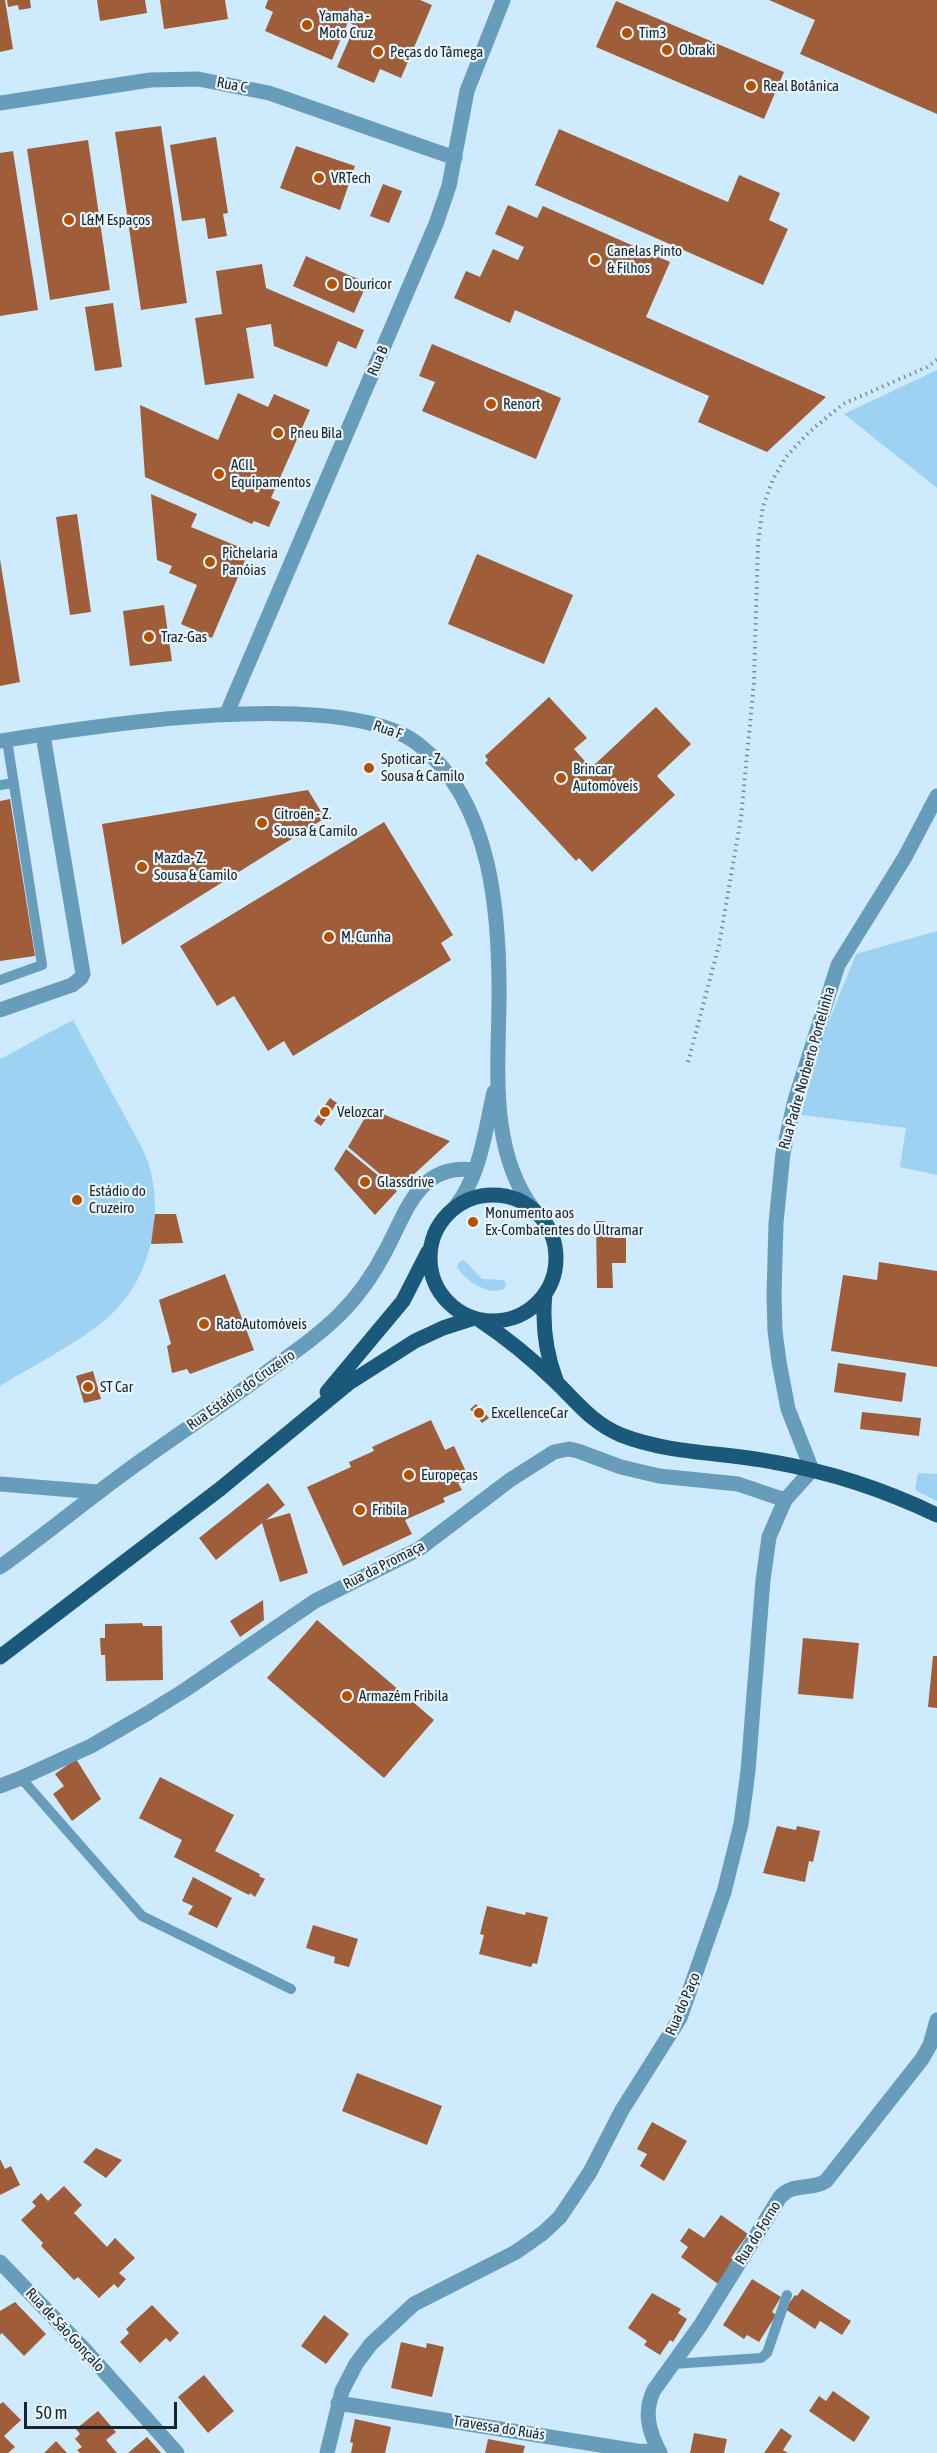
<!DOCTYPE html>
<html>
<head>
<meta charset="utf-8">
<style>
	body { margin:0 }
	#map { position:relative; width:937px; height:2453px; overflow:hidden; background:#cdebfd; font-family:"Asap Condensed",sans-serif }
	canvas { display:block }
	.scale { position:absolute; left:24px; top:2402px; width:153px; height:27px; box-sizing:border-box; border:3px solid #1a252b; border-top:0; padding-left:8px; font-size:18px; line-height:21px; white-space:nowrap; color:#1a252b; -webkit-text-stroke:4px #e9f5fc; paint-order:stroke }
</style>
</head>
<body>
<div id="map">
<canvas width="937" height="2453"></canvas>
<div class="scale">50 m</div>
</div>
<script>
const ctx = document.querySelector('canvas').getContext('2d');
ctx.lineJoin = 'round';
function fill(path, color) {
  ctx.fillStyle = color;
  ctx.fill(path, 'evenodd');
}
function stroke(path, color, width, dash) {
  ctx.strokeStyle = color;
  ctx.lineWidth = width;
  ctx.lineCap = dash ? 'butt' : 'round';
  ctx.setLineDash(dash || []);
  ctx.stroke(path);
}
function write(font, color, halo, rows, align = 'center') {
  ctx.font = font + ' "Asap Condensed",sans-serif';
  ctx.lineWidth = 4.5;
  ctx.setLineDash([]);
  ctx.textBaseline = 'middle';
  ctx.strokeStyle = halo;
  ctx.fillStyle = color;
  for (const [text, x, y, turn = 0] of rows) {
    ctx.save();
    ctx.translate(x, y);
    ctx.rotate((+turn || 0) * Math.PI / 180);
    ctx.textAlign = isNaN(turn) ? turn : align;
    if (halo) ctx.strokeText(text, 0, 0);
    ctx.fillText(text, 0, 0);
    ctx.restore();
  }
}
fill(new Path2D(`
	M937 370V488L844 414Z
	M937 931V1175L900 1167 906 1128 801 1115 821 1040 856 954Z
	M73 1020C90 1051 106 1082 123 1113 131 1129 142 1145 148 1162 164 1212 152 1273 115 1311 88 1338 34 1365 0 1386V1059Z
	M464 1260 482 1279 504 1280 506 1285 504 1289C489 1296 465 1281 457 1267L460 1261Z
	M918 1473 937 1474V1501L915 1490Z`), '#9dd2f3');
fill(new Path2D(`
	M0 0H5L13 49 0 52Z
	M7 0H30L31 8 19 10 18 5 8 7Z
	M97 0H145L147 13 100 21Z
	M160 0H225L228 19 164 29Z
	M268 0H420L432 5 401 78 380 69 374 83 337 67 355 26 348 22 332 60 265 31 273 12 265 8Z
	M769 0H937V114L800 54 815 20Z
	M616 1 784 72 764 119 596 47Z
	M161 126 187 303 141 310 115 132Z
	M559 129 728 202 739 175 780 193 769 220 788 229 763 285 535 185Z
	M216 137 228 213 223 214 227 236 208 239 205 218 182 221 170 145Z
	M88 140 110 290 50 300 27 149Z
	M296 146 355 166 340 210 280 188Z
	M13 151 38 310 0 316V153Z
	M383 184 402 191 389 223 370 216Z
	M508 205 537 218 543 206 670 262 646 317 826 397 767 452 698 422 709 396 515 310 510 323 454 298 466 271 480 277 493 249 518 260 524 247 495 234Z
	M306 256 367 283 354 313 293 286Z
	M262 264 266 288 364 330 356 349 338 341 327 367 274 346 271 324 246 328 254 378 205 385 195 318 222 314 216 271Z
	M113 303 122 367 95 371 85 307Z
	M432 344 561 398 536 459 422 411 435 382 419 376Z
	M238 393 268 407 274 394 310 410 271 498 280 502 269 527 254 521 252 524 145 477 140 405 218 440Z
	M151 494 197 514 191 527 249 551 212 638 181 624 197 585 169 573 172 566 157 560Z
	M77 514 91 612 70 615 56 517Z
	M477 554 573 595 544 664 448 624Z
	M0 559 20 682 0 686Z
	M164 605 172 661 130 666 123 611Z
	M549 697 587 738 574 749 591 768 656 707 691 744 657 776 675 795 592 872 579 858 576 861 485 763 488 760 485 756Z
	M308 790 325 818 122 945 102 824Z
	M10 799 35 956 0 961V801Z
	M384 822 453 935 441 943 451 960 293 1056 284 1041 268 1051 234 996 217 1006 180 946Z
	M330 1098 337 1103 321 1126 314 1121Z
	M370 1109 450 1141 398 1189 348 1147Z
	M346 1149 397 1191 375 1215 334 1169Z
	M155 1214H176L183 1243 151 1244Z
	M596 1221H605V1228H612L613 1238H626V1263H612L613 1288H597Z
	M879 1262 937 1271V1367L831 1351 843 1275 877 1280Z
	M225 1274 254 1350 190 1374 187 1369 172 1373 167 1346 171 1344 159 1300Z
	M838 1363 906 1373 902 1402 834 1392Z
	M93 1371 101 1399 84 1403 76 1376Z
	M476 1404 489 1418 482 1423 470 1409Z
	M862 1412 921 1418 919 1436 860 1429Z
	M431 1420 445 1450 454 1446 469 1478 458 1483 462 1490 443 1498 445 1502 405 1520 412 1534 343 1566 307 1487 351 1467 349 1462 374 1451 372 1447Z
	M268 1483 285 1505 266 1520 290 1513 308 1573 280 1582 262 1523 216 1560 199 1538Z
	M263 1600 264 1620 240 1637 230 1621Z
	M317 1620 434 1720 384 1778 267 1678Z
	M142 1623 143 1626H162L163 1680 106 1681 105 1655H101L100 1638H105V1624Z
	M803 1638 859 1643 853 1699 798 1694Z
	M933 1656H937V1708L928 1707Z
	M76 1759 101 1799 72 1821 53 1794 64 1786 55 1774Z
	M160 1777 234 1815 215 1851 260 1874 259 1876 265 1879 255 1897 250 1893 249 1895 174 1857 182 1840 139 1818Z
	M777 1826 796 1830 797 1826 820 1831 813 1862 809 1861 805 1882 763 1873Z
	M193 1877 232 1898 217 1928 188 1914 193 1906 182 1901Z
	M487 1906 525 1915 526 1912 548 1917 537 1964 533 1963 531 1967 479 1954 484 1935 480 1934Z
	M313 1925 358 1939 349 1967 334 1963 335 1957 306 1948Z
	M357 2073 442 2106 427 2145 342 2111Z
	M652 2122 687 2141 664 2181 640 2166 647 2154 637 2149Z
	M96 2148 122 2160 106 2178 83 2162Z
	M0 2159 5 2169 11 2166 20 2185 0 2195Z
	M64 2186 82 2205 74 2213 107 2247 115 2238 135 2258 119 2273 126 2279 118 2288 114 2284 99 2298 78 2277 74 2280 41 2246 43 2243 21 2220 36 2206 32 2202 41 2193 48 2201Z
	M721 2215 748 2234 731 2258 735 2260 718 2284 681 2257 688 2247 680 2241 689 2228 704 2238Z
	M752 2279 781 2297 772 2312 776 2315 759 2342 747 2335 744 2339 723 2325Z
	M802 2289 851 2321 842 2335 820 2321 815 2329 785 2309 795 2295 797 2296Z
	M652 2293 681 2309 678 2313 687 2319 673 2342 670 2340 660 2355 644 2345 647 2341 628 2328Z
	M15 2302 46 2334 24 2356 2 2333 0 2335V2311Z
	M152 2305 179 2333 170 2342 166 2338 140 2363 120 2342 129 2333 126 2329Z
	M324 2315 349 2334 326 2364 301 2346Z
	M401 2342 426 2348 427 2343 444 2347 432 2397 391 2388Z
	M204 2375 234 2411 208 2433 178 2397Z
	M833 2391 870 2417 854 2442 809 2411 819 2396 826 2401Z
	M3 2402 21 2420 4 2436 15 2447 8 2453H0V2404Z
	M98 2411 116 2432 106 2440 117 2453H80L77 2450 82 2447 75 2439 80 2434 76 2429Z
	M355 2419 391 2427 385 2453H351L353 2443 350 2442Z
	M781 2428 792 2436 783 2450 788 2453H764Z
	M694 2433 727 2439 724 2453H690Z
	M147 2437 161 2453H128Z
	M488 2439 525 2446 523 2453H485Z
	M56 2441 67 2453H44Z`), '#9f5e39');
stroke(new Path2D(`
	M688 1062 719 945 741 818 754 682 758 543 763 506 773 479 786 457 808 433 843 404 927 367 937 360`), '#768b97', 4, [1.5, 4.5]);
stroke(new Path2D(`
	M0 785 14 783
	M0 980 42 965 7 740
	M21 1778 142 1916 291 1989
	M673 2364 761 2358 767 2353 787 2295`), '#689cbb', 10);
stroke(new Path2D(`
	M0 103 150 80 198 79 269 93 455 158
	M227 713 436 224 449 186 467 91 503 0
	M0 1010 72 985 81 978 83 974 43 735
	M0 1484 97 1492
	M0 1567C49 1532 95 1493 145 1458 187 1428 230 1400 271 1369 323 1331 355 1310 386 1250 407 1211 419 1162 475 1170
	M0 1786 21 1778 91 1746 148 1713 185 1690 315 1601 419 1549 510 1480 554 1452 569 1449 578 1451 621 1467 659 1476 738 1484 785 1500
	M338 2403 637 2451 660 2452
	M327 2453 342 2391 356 2364 371 2344 414 2304 516 2252 543 2233 560 2217 590 2172 622 2110 680 2018 724 1892 741 1824 748 1771 763 1580 769 1537 785 1500 812 1470 788 1409 779 1362 775 1331 774 1295 776 1223 783 1153 795 1100 838 965 905 857 937 796
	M660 2453C649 2432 643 2412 654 2390L700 2326 780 2197C793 2182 811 2191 826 2181L922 2059 930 2045 937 2020`), '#689cbb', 15);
stroke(new Path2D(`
	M0 741C93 726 343 686 418 744 493 802 500 917 499 1004 498 1073 490 1151 533 1209
	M456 1206C481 1173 485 1131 494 1092
	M0 2262 85 2350 177 2453`), '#689cbb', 15);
stroke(new Path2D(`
	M430 1258a63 63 0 1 1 126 0a63 63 0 1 1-126 0Z
	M545 1293C542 1323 545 1351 556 1380
	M481 1321C508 1339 532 1359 555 1381 577 1402 592 1423 621 1435 669 1454 724 1452 773 1462 831 1472 885 1490 937 1515
	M327 1392 403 1301 428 1252
	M0 1657 220 1489 349 1383 415 1341 443 1328 474 1318`), '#1a5979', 15);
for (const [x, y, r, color] of [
	[307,25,6,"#b15206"],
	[627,33,6,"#b15206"],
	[667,50,6,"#b15206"],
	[378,52,6,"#b15206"],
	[751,86,6,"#b15206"],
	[319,178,6,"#b15206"],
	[69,220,6,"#b15206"],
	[595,260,6,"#b15206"],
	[332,284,6,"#b15206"],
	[491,404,6,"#b15206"],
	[278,433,6,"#b15206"],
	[219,474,6,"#b15206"],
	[210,562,6,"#b15206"],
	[149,637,6,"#b15206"],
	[369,768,6,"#b15206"],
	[561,778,6,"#b15206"],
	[262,823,6,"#b15206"],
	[142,867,6,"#b15206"],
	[329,937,6,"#b15206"],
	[325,1112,6,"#b15206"],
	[365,1182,6,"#b15206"],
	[77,1200,6,"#b15206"],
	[473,1222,6,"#b15206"],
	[204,1324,6,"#b15206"],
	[88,1387,6,"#b15206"],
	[479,1413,6,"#b15206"],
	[409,1475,6,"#b15206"],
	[360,1510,6,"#b15206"],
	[347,1696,6,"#b15206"]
]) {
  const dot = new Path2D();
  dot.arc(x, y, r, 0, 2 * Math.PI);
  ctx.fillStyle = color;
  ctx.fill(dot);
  stroke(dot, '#e9f5fc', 2);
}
write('15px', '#1a252b', '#e9f5fc', [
	["Yamaha -",319,16],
	["Moto Cruz",319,33],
	["Tim3",639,33],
	["Obraki",679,50],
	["Peças do Tâmega",390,52],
	["Real Botânica",763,86],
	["VRTech",331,178],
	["L&M Espaços",81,220],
	["Canelas Pinto",607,251],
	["& Filhos",607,268],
	["Douricor",344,284],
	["Renort",503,404],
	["Pneu Bila",290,433],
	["ACIL",231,465],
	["Equipamentos",231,482],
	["Pichelaria",222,553],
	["Panóias",222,570],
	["Traz-Gas",161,637],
	["Spoticar - Z.",381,759],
	["Sousa & Camilo",381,776],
	["Brincar",573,769],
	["Automóveis",573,786],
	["Citroën - Z.",274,814],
	["Sousa & Camilo",274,831],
	["Mazda- Z.",154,858],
	["Sousa & Camilo",154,875],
	["M. Cunha",341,937],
	["Velozcar",337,1112],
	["Glassdrive",377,1182],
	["Estádio do",89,1191],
	["Cruzeiro",89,1208],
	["Monumento aos",485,1213],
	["Ex-Combatentes do Ultramar",485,1230],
	["RatoAutomóveis",216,1324],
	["ST Car",100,1387],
	["ExcellenceCar",491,1413],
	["Europeças",421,1475],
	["Fribila",372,1510],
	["Armazém Fribila",359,1696]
], 'left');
write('15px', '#1a252b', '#e9f5fc', [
	["Rua C",232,85,11],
	["Rua B",378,361,-67],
	["Rua F",388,730,19],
	["Rua Padre Norberto Portelinha",807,1068,-74],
	["Rua Estádio do Cruzeiro",241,1390,-35],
	["Rua da Promaça",384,1565,-27],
	["Rua do Paço",683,2004,-67],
	["Rua do Forno",758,2233,-58],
	["Rua de São Gonçalo",65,2330,47],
	["Travessa do Ruás",499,2428,9]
]);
</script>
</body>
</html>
